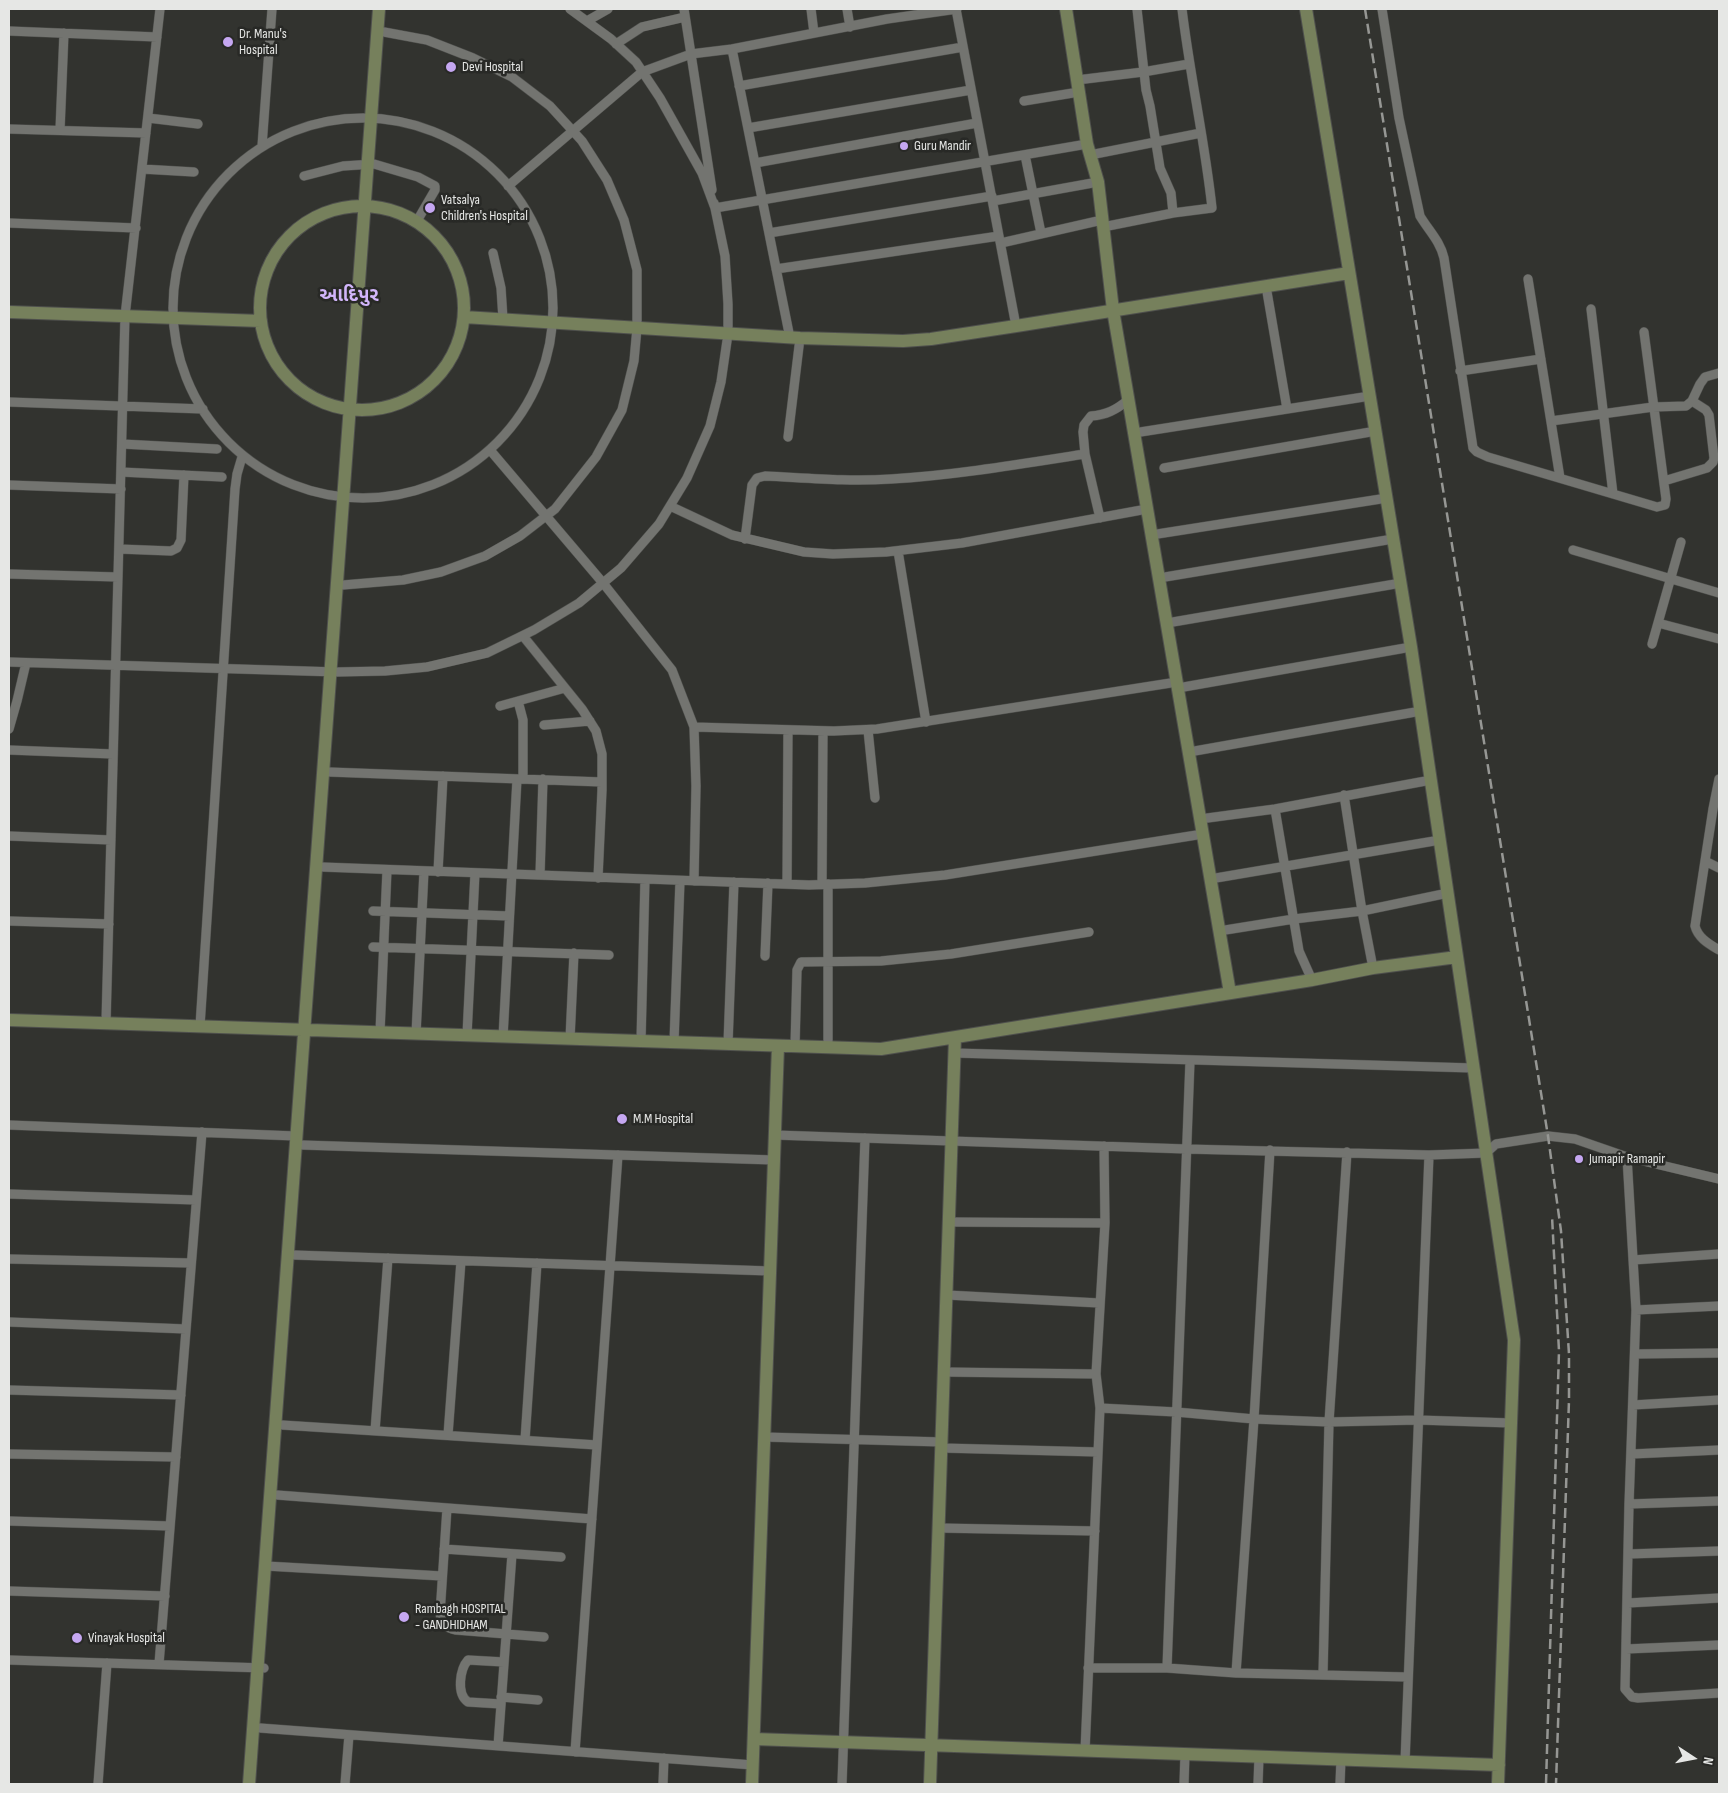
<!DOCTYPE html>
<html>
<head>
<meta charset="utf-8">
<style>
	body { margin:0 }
	#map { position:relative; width:1728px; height:1793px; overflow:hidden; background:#32332f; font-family:"Sofia Sans Condensed",sans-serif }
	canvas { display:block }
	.frame { position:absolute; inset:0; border:10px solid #e6e7e5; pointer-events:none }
	.north { position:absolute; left:1668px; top:1733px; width:50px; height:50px; -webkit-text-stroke:4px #282926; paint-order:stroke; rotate:101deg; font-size:14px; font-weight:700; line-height:20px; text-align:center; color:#e6e7e5 }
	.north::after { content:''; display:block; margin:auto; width:18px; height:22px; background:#e6e7e5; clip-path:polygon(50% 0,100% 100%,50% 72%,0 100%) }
</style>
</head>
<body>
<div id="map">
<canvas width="1728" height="1793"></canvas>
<div class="frame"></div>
<div class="north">N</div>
</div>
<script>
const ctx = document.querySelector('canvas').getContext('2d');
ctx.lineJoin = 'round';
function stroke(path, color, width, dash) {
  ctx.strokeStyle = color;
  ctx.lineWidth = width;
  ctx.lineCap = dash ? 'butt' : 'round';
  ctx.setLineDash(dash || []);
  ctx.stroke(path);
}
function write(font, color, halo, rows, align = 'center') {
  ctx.font = font + ' "Sofia Sans Condensed","Noto Sans Gujarati",sans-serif';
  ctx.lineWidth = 5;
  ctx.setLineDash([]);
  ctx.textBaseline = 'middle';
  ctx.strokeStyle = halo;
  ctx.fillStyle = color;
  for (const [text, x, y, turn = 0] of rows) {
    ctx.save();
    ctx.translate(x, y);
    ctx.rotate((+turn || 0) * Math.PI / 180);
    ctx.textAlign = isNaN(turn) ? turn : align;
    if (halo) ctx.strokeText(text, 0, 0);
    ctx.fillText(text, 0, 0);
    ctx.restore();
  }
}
const street = new Path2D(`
	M684 9 712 190
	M811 9 814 33
	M847 9 850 27
	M956 9 1016 326
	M1137 9 1146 90 1150 106 1160 168 1171 193 1173 213
	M1382 9 1399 118 1420 216C1429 231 1440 241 1444 258L1473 448 1477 452 1488 457 1657 507 1665 505 1666 499 1644 332
	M587 21 608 9
	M9 31 157 37
	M616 44 642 27 685 17
	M732 49 790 338
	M1077 80 1143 72 1189 64
	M739 86 963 47
	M1024 101 1079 92
	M148 118 198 124
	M173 308a190 190 0 1 1 380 0a190 190 0 1 1-380 0Z
	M748 128 971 90
	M9 129 146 133
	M60 130 64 33
	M262 146 272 9
	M1025 155 1041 233
	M1090 155 1201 133
	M755 163 977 123
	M142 169 194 172
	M304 176 343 166 374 164 418 177 435 186V190L417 221
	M508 186 642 72 691 54 732 49 887 19 957 9
	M993 201 1098 182
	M714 203 715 208 1087 144
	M9 223 136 228
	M1103 227 1173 213 1212 208C1205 142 1190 76 1182 9
	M769 233 992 196
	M1001 243 1102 220
	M493 253 501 288 503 319
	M776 269 999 236
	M1528 279 1560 478
	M1266 286 1287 409
	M1591 309 1613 494
	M1460 371 1541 359
	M9 402 203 409
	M1551 421 1653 407 1686 406 1692 401 1700 384 1705 377 1719 373
	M1134 433 1370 396
	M788 437 800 338
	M122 444 217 449
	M490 450 603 583 672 670 694 727 696 786 694 881
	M1164 468 1376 431
	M121 472 222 477
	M1664 481 1707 468 1713 462 1714 458 1709 415 1706 410 1692 401
	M9 485 121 489
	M670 506 732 535 804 552 833 554 886 552 962 543 1147 509
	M1100 518 1085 454 1083 432 1084 425 1091 416C1106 415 1116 410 1128 400
	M1151 535 1387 498
	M745 539 752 485 757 478 765 476C807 478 849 482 891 479 956 475 1021 464 1085 454
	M119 549 171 551 177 548 181 540 184 475
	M1573 550 1719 593
	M898 551 926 722
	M9 574 118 577
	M1159 578 1393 539
	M343 585 403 580 441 572 485 556 520 536 555 509 596 457 622 410 634 361 637 328V270L624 220 607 180 582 141 550 106 512 77 473 58 427 40 384 32
	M1167 623 1401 583
	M1658 623 1719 639
	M523 636 582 709 596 731 602 754V790L598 878
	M1652 644 1681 542
	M9 662 337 672 385 671 427 667 487 653 534 630 579 603 621 568 659 524 687 478 710 426 721 382 728 334V304L725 256 715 208 702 173 660 98 636 62 611 39 570 9
	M1178 688 1411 647
	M518 701 523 720V779
	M500 706 565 688
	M544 725 590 721
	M694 727 834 731 877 729 1177 682
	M9 729 17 701 26 663
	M868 730 875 798
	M9 750 113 754
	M1189 752 1421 711
	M329 772 602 782
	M1719 779 1713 809 1695 926C1698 938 1709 944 1719 950
	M1344 795 1362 911 1373 968
	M1275 809 1299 951 1312 980
	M1200 819 1275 809 1431 780
	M9 836 111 840
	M1705 861 1719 868
	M322 867 809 885 865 883 945 875 1203 834
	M438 872 443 776
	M540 875 543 779
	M1210 879 1440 840
	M787 884 788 730
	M822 884 823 731
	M828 884V1047
	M373 911 509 916
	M9 921 109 924
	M1219 931 1294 919 1362 911 1448 893
	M373 947 609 955
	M765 956 768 883
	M106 1023 125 316 160 9
	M200 1026 235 489 237 474 242 457
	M380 1032 387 870
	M416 1034 424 871
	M467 1035 475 873
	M503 1037 517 779
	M570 1039 574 953
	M641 1041 645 879
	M674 1042 680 881
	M728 1044 734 882
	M795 1046 797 970 801 962 881 961 951 954 1089 932
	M955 1053 1473 1068
	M9 1125 296 1136
	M775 1135 1186 1149 1429 1155 1486 1153 1496 1144 1548 1136 1575 1139 1627 1157 1719 1179
	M302 1145 774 1160
	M1627 1157 1636 1310 1629 1504 1625 1689 1632 1697 1638 1698 1719 1693
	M9 1194 196 1200
	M949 1222 1105 1223
	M294 1255 770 1271
	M9 1259 191 1263
	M1633 1260 1719 1254
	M947 1295 1099 1303
	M1636 1310 1719 1306
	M9 1322 186 1329
	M1635 1354 1719 1353
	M944 1372 1096 1374
	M9 1390 181 1395
	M1633 1405 1719 1400
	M1100 1408 1176 1412 1254 1419 1329 1422 1418 1420 1511 1423
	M282 1425 597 1445
	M375 1431 388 1258
	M448 1435 461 1261
	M764 1437 942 1442
	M525 1440 537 1263
	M942 1448 1098 1452
	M9 1454 176 1457
	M1632 1454 1719 1450
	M277 1495 592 1519
	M1629 1504 1719 1501
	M447 1508 440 1614C442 1624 446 1628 456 1630L544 1637
	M9 1521 170 1526
	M939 1528 1095 1531
	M444 1549 561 1557
	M1629 1554 1719 1551
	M266 1566 442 1576
	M9 1591 165 1596
	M1628 1603 1719 1598
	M1626 1649 1719 1645
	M9 1660 264 1668
	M159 1664 202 1132
	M1088 1668H1167L1236 1673 1408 1677
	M1167 1668 1190 1061
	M1236 1673 1254 1419 1270 1150
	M1323 1674 1329 1422 1347 1152
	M501 1697 538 1700
	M501 1704 468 1702C456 1694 460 1669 468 1660L504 1662
	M260 1728 753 1765
	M498 1746 512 1554
	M1085 1751 1100 1408 1096 1374 1105 1223 1104 1146
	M575 1752 618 1155
	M1405 1762 1429 1155
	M98 1784 107 1663
	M345 1784 349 1735
	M663 1784 664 1758
	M842 1784 865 1138
	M1184 1784 1185 1754
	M1258 1784 1259 1757
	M1340 1784 1341 1759`);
const secondary = new Path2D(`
	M1066 9 1087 144 1098 182 1113 310 1230 993
	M1306 9 1411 647 1514 1340 1498 1784
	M260 308a102 102 0 1 1 204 0a102 102 0 1 1-204 0Z
	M9 312 261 321
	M464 317 800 338 903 341 931 339 1016 326 1349 273
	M9 1020 881 1049 1312 980 1373 968 1457 957
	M754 1739 1499 1765
	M249 1784 379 9
	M752 1784 778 1046
	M930 1784 955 1037`);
stroke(street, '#4f504d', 10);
stroke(secondary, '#4f504d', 14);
stroke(street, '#737470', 9);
stroke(secondary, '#76805c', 12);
stroke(new Path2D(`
	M1365 9 1548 1136 1561 1231 1569 1354V1400L1556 1784
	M1546 1784 1559 1351 1552 1216`), '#969794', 2.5, [10, 5]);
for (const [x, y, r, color] of [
	[228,42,6,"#c5a7f1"],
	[451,67,6,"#c5a7f1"],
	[904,146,5,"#c5a7f1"],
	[430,208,6,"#c5a7f1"],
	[622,1119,6,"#c5a7f1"],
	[1579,1159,5,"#c5a7f1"],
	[404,1617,6,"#c5a7f1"],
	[77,1638,6,"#c5a7f1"]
]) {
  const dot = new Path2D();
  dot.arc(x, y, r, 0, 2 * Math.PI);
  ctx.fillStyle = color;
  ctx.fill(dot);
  stroke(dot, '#282926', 2);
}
write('14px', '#e6e7e5', '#282926', [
	["Dr. Manu's",239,34],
	["Hospital",239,50],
	["Devi Hospital",462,67],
	["Guru Mandir",914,146],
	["Vatsalya",441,200],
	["Children's Hospital",441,216],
	["M.M Hospital",633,1119],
	["Jumapir Ramapir",1589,1159],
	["Rambagh HOSPITAL",415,1609],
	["- GANDHIDHAM",415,1625],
	["Vinayak Hospital",88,1638]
], 'left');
write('bold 19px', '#d1b5fa', '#282926', [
	["આદિપુર",349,296]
]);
</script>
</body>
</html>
